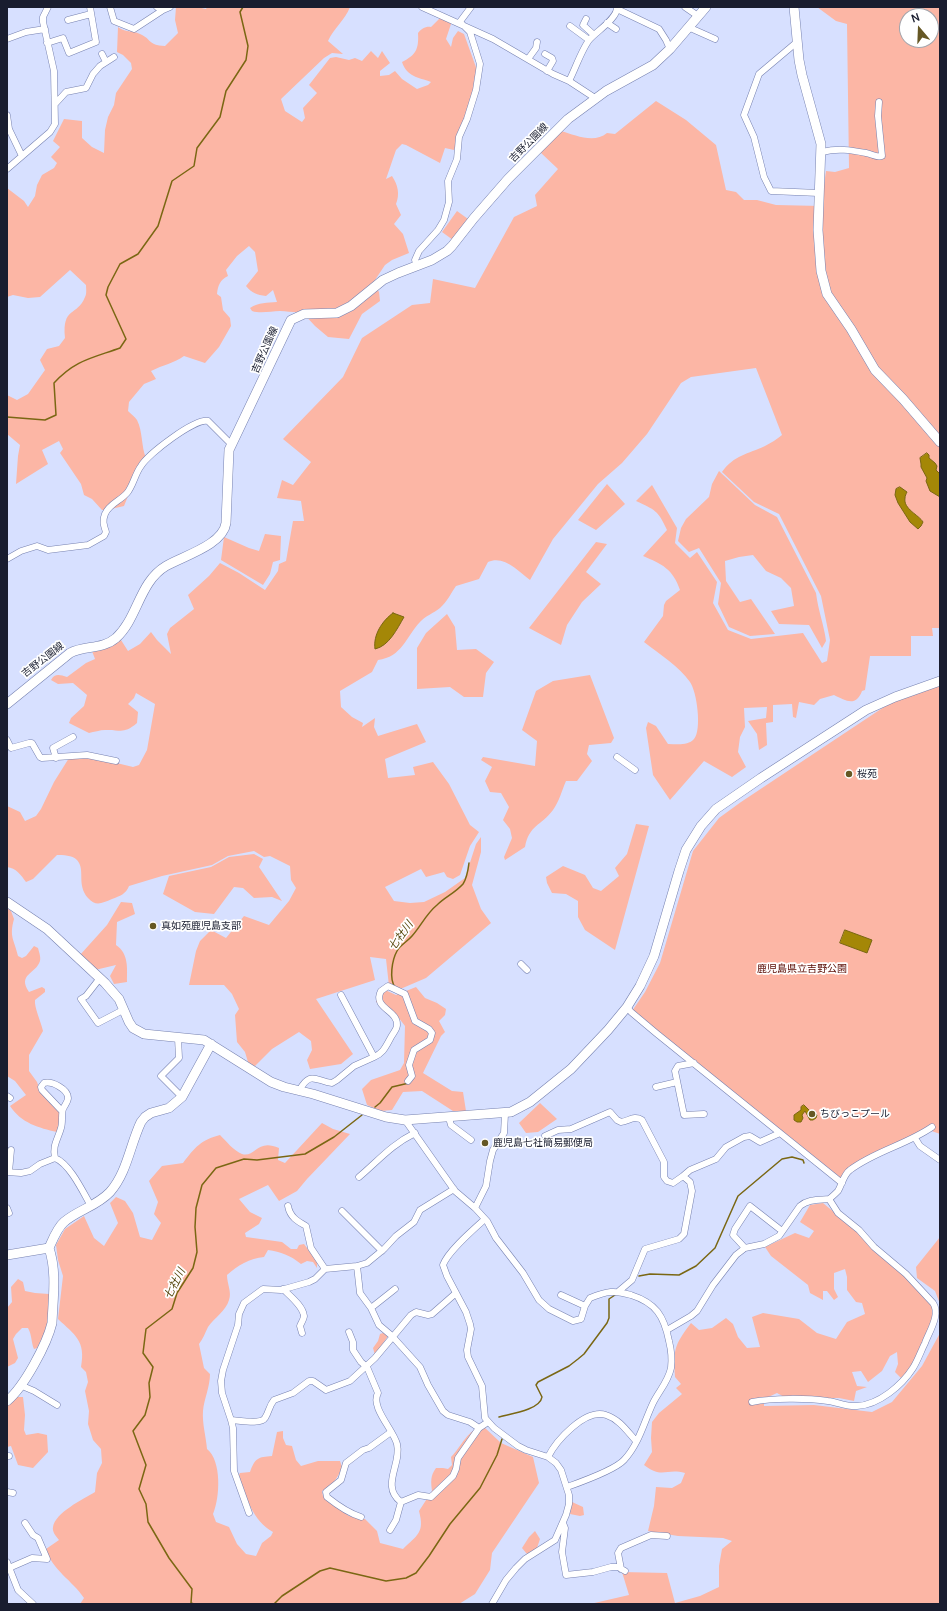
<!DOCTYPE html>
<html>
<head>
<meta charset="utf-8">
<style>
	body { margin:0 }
	#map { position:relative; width:947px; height:1611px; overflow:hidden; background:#d7e0ff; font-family:Manrope,sans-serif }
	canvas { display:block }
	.frame { position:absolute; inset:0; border:8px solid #191d2f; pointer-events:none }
	.north { position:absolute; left:899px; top:8px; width:40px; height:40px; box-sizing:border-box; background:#fff; border:1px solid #a3a5ac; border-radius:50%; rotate:341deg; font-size:11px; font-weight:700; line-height:16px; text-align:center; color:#191d2f }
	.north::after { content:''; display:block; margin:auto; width:14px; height:18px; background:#655724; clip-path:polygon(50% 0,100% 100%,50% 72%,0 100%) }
</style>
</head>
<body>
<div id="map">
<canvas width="947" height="1611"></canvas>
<div class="frame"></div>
<div class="north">N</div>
</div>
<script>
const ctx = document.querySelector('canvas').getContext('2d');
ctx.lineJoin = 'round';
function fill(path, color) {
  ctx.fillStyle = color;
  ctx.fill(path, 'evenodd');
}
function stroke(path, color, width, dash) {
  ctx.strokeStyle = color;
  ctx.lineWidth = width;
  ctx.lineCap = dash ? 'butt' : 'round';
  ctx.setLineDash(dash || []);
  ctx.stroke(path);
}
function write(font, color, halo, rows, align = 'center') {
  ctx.font = font + ' Manrope,"Noto Sans JP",sans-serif';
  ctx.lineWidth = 3.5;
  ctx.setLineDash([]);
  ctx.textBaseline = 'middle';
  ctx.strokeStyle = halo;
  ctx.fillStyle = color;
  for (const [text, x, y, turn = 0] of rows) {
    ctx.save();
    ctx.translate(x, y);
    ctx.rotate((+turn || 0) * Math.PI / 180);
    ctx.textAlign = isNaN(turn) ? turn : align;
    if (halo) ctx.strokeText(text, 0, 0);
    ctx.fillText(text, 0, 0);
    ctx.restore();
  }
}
fill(new Path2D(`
	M176 7H197L206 9 207 7H350C345 20 334 28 328 41L343 54 332 53 324 58 281 99 285 111 302 122 305 118 303 108 317 93 309 85 330 58 336 57 349 60 355 58 362 61 371 51 378 58 382 51 390 63 380 71V76L389 75 395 71 402 79 417 89 428 85 431 82C418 77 407 77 402 62 416 55 419 49 418 33 421 29 426 26 431 27L441 17 452 21 446 39 451 47 453 38 458 31 464 34 477 70 474 80 473 97 454 150 445 148 440 163 406 145 402 144 396 150 386 179 392 176C398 185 400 194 396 204L401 215 394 224 403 234 409 253 392 260 385 265 373 283 379 292 380 301 362 314 349 339 328 337 315 326 302 312C294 313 288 311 280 311 271 311 261 314 252 311L250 308C259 302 267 303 277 302L273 290 266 296C257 295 252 293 246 286L258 271 255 252 249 246 237 256 226 270 228 276C220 280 218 285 217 294L221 297 223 310 230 318 231 326 219 347 205 363 184 356C174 363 163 365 151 371L156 379 144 384 129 402 128 411C131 414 135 417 137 420 143 432 141 446 146 458L131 486 128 496 124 506 111 509 102 510 92 499 84 495 81 484 60 453 63 449 59 441 42 450 48 464 16 484 18 456 20 445 7 434V395L17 400 28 394 45 370 40 360 47 349 59 346 65 338C62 306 77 317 85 297 87 294 86 288 86 285L70 270 40 297 28 298 13 295 7 297V188L24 201 28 207 35 196 37 185 42 175 54 168 57 163 51 157 60 147 53 141 64 119 82 121V138L92 147 104 153 105 130 108 117 114 105 116 93 132 69 131 63 123 55 117 52 118 27C125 33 132 30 140 34 152 39 147 45 165 46L178 33 175 20Z
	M817 7H940V628H932L933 636H911V656H870L865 690 862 691C856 707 846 701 834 695L820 699 814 705 799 702 796 718 793 717 792 704 773 705V722L766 723 767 745 759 750 757 734 748 721 766 718 767 707 744 708 745 727 740 737 738 752 746 767 732 777 704 761 670 800 653 775 646 728 648 722 656 726 668 744C677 744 688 746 694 739 702 730 697 692 690 682 679 666 659 654 644 642L663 616 664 605 666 601 680 590C673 569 662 564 643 556L667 530C658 510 655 510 636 501L652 485 677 528 675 543 690 558 697 552 717 582 713 603 728 630 751 639 803 633 822 663 827 661 830 640 821 596 779 514 754 502 722 472C734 455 748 454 765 446 771 443 777 439 782 435L756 368 691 377 681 383 647 434 622 463 598 484 553 539 530 580C518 571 504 555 488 562L479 579 456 586C451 593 447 602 440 608 434 613 425 616 420 622 406 637 402 657 378 660L372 672 340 691 341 707 352 717 363 723 362 727 375 718 374 727 378 736 417 724 426 742 385 759 388 778 415 775 413 767 433 762 449 784 470 825 479 832 470 846 460 875 453 879 447 877 444 872 426 877 421 869 385 887 394 901 410 903 424 902 445 892 465 878 476 844 481 837V852L472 885 481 909 491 923 426 978 398 990 389 986 386 959 370 957 375 980 316 999 353 1054 341 1064 310 1069 307 1060 312 1050 311 1041 299 1032 272 1049 254 1067 248 1062 245 1052 237 1042 235 1015 239 1009 232 994 224 985H189L196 951 200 941 211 930 226 938 244 916 269 925 289 901 296 888 291 880 290 866 270 856 264 857 254 851 228 856 212 865 162 876 129 886C126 894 120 896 112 899 102 903 96 907 88 898 76 884 86 870 77 860 72 855 63 855 57 855L33 879 26 882C21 875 16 868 7 867V806L20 812 25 821 36 816 41 809 54 782 69 758 88 756 133 767 139 765 147 750 155 704 136 693 134 698 128 704 138 712 137 723C123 735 120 729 105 730 100 730 94 732 89 733L69 723 71 718 84 706 87 695 73 683 58 684 51 680C55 673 60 675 67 677L86 663 95 659 92 651 112 646 121 640 128 651 140 644 151 632 157 640 171 654 167 634 170 628 194 609 188 595 209 576 220 563 239 573 265 590 278 571 279 564 286 561 293 521H304L301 501 277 498 282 480 293 485 311 462 283 439 343 377 362 338 412 305 430 303 433 279 475 288 514 217 537 206 535 195 558 169 540 152 561 131C575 135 594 144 607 133L615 134 656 101 686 120 716 145 726 190 736 192 744 200H757L776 205 821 206 826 171 835 172 849 168 847 24 836 21ZM907 16H931V40H907Z
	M457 211 468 219 453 240 442 232Z
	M719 471 755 505 777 517 816 593C818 610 824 625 826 641L822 648 809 625 779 624 771 611 794 606 791 588 781 578 766 571 753 555 739 557 725 561 726 581 740 602 751 599 775 634 750 636 729 627 718 604 721 583 699 548 689 552 678 541 681 528 686 519 709 497 712 484Z
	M607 484 625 504 596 530 578 520Z
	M265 534 281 536 280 560 273 562 270 574 263 585 221 560 224 537 249 548 259 551Z
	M596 542 607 544 586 572 601 584 582 602 567 625 561 645 529 628Z
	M447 614 455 627 457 650 476 649 494 662 486 673 483 697H464L450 687 417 689V648L426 633Z
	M590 675 614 738 611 743 589 745 587 754 592 761 577 781H566C562 790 559 802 553 810 541 826 529 825 525 847L505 860 504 857 512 838 510 829 503 820 509 807 501 793 490 792 485 781 492 767 481 760 483 757 535 766 537 741 522 730 536 691 553 681Z
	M940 684V1134L926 1129 883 1149 842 1179 632 1011 645 992 660 963 693 851 719 818 741 802 893 701Z
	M636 824 649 826 615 950 585 930 578 917V901L566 894 552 893 547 883 546 877 563 866 585 875 593 888 601 891 619 876 615 868 627 854Z
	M254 854 263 859 259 867 282 901 272 897 254 898 243 888 234 887 214 914 195 912 163 894 169 876 211 867 229 857Z
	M121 902 132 903 135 914 117 922 116 945C129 954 127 968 127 982L114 984 110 976 116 965 95 970 80 955 107 925Z
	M7 908 11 911 14 919C9 937 14 939 18 956L22 958 26 956 34 946 38 948C39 952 41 957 40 961 36 974 17 974 29 992L42 987 45 989V992L35 1000C34 1007 41 1022 43 1031L29 1055V1071L37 1082 41 1093 61 1110 60 1126 57 1132C39 1128 21 1123 10 1106L26 1095 15 1081 7 1076Z
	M416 987 425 998 437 1003 446 1009 445 1015 439 1021 445 1032 441 1036 423 1073 452 1091 463 1092 466 1111H453L422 1091 403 1092 392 1110 381 1111 367 1105 362 1089 371 1080 400 1070 404 1063 405 1026 395 1013 376 1002 377 994 383 989 396 995Z
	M540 1103 557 1119 538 1132 526 1133 519 1123Z
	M322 1123 333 1129 350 1134 307 1179 297 1191 279 1201 268 1185 239 1199 250 1212 262 1218 259 1224 245 1233 246 1237 282 1242 291 1249H297L299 1245 304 1244 317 1261V1268L313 1262 307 1261 301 1264C290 1255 281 1252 268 1250L264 1257C250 1258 237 1266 227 1275 227 1284 232 1292 229 1300 226 1311 214 1318 208 1327 205 1333 203 1339 199 1344L204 1368 210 1374C210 1387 204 1399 203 1411 202 1423 206 1437 207 1449 222 1461 220 1498 213 1514L216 1522 229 1527 237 1544 246 1554 256 1556 262 1543 271 1536 273 1532C253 1521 245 1496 239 1475L240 1473 250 1472C255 1458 258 1457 272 1456L277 1432 283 1431V1438L286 1445 292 1446 296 1460 301 1466 318 1461H340L342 1467C338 1478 333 1485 322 1491L323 1496 349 1516 365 1519 377 1531 380 1543 403 1549C417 1535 425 1533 419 1511L432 1491C431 1482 430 1476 436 1468H443L448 1469 452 1465 451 1457C462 1446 467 1430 483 1426L501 1443 533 1457 539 1483 492 1553 490 1570 475 1594 459 1604H80L84 1598C72 1580 52 1570 46 1549L59 1540C56 1536 52 1532 53 1527 55 1513 83 1499 95 1492L97 1473 102 1463 101 1449 93 1440 88 1424 89 1411 85 1391 88 1382 86 1372 81 1367C86 1341 75 1335 58 1319L63 1276 58 1260 56 1245 65 1229 84 1216 94 1238 104 1246 118 1223 110 1203 116 1197 125 1201 133 1213 140 1237 152 1240 161 1223 154 1214 158 1202 149 1181 162 1166 183 1163C195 1147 201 1140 220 1135 226 1141 234 1151 242 1154 255 1158 257 1138 279 1148L278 1160 285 1163Z
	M823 1203 907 1273 936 1310 912 1368 901 1378 895 1372 898 1364 897 1352 890 1356 882 1371 868 1382 861 1371 852 1372 857 1386 867 1387 856 1391 854 1401 839 1398H786L777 1393 764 1399V1406L814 1405 872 1412 892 1402 922 1366 940 1333V1604H590L629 1595 622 1572 667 1573 675 1603 700 1596 719 1587V1566L722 1549 732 1541 723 1538 678 1536 648 1531 654 1506 656 1487 672 1488 681 1483 685 1473C666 1468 662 1479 644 1465L652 1452 651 1438 652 1422 659 1413 682 1394 676 1388 681 1384 675 1377C674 1349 673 1347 691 1323L699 1330 712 1328 726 1318 733 1324 738 1337 747 1348 760 1347 752 1317 763 1313 799 1319 817 1333 836 1339 847 1322 865 1314 862 1303 856 1302 847 1290V1277L845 1269 834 1273V1289L838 1297 834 1300 827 1291H823V1300L810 1293 808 1285 771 1256 765 1247 795 1233 809 1238 814 1231 800 1222 810 1205Z
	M940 1237V1304L935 1291 917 1278 916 1267Z
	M18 1279 23 1282 25 1291 35 1293 49 1294C49 1319 49 1326 37 1348L34 1349C31 1342 32 1335 28 1328H22L16 1334 13 1339 18 1358 15 1363 7 1367V1308L12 1302 11 1287Z
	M383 1333 388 1334V1336L375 1355 373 1348 378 1341 380 1334Z
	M16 1397H23L25 1415 24 1430 26 1435 38 1433 47 1435 48 1452 33 1468 18 1465 11 1446 7 1447V1405Z
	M572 1502 583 1507 584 1515 580 1516 570 1514Z
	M535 1531 540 1539 537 1548 527 1554 522 1548 529 1537Z`), '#fcb6a5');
const water = new Path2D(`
	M927 453 929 455V458L935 463 937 466 936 470 940 474V497L930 491 926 481 927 478 921 467V464L920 458Z
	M900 487 907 492C906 494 905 496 905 498 903 509 919 515 923 522L921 526 918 529 910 522 898 503 895 495 896 489Z
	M393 613 404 617C397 629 389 646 375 649 373 635 382 621 393 613Z
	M845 930 872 940 867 953 840 943Z
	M804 1105 810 1111 814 1112 817 1115 816 1118 813 1120H810L805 1111 802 1115 803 1118 801 1122H797L794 1120V1115L801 1110V1107Z`);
fill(water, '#a48707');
stroke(water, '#7a6713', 1);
stroke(new Path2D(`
	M7 417 45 420 56 415 54 383C75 360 92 358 120 348L126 339 106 295 108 287 120 264 138 254 158 226 172 181 194 166 197 148 220 117 226 91 246 60 248 46 240 12 243 7
	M395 987C389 979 392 960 397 951 400 945 407 942 412 936 421 926 426 914 437 905 445 897 455 893 463 884 467 878 468 871 469 863
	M375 1107 380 1103 392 1087 409 1083
	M639 1276 650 1274 679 1275 696 1266 715 1248 738 1196 782 1159 792 1157 803 1160 804 1163
	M499 1417C510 1414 540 1410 542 1397L536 1385 538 1382 569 1366 578 1359 584 1354 607 1323 609 1318V1299L615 1295
	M194 1604 191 1603 192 1589 169 1558 148 1522 146 1504 139 1489 146 1465 133 1431 145 1415 150 1397 149 1383 153 1367 143 1353 146 1329 172 1309 177 1293 193 1268 197 1252 195 1227 196 1208 202 1185 216 1168 244 1159 257 1160 305 1154 334 1137 362 1115
	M274 1604 282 1596 320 1571 330 1568 386 1581 406 1578 416 1573 429 1556 450 1524 480 1488 497 1455 502 1439`), '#7a6713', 1.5);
const street = new Path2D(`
	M110 7 114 21 134 29 163 10
	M157 7 163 10 170 7
	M422 7 493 39 553 74 569 81 595 98
	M685 7 698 16
	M617 9 659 29 666 40 670 49
	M586 19 583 25 594 35
	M68 20 91 14
	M459 23 471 7
	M607 23 616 29
	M570 26 589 40
	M688 27 715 39
	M7 39 26 32 45 29
	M797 42 759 74 744 115 754 137 764 177 771 191 819 193
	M47 43 63 38 69 53 96 42 90 7
	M102 54 106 62
	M545 54 552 58 553 61 547 71
	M528 59 536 48 537 42
	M569 81C575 70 582 48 590 39 597 31 618 18 617 7
	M55 104 66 92 86 88 93 74 100 66 114 57
	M7 115 9 129 22 156
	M822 152C838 148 850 150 866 153 872 154 876 158 882 156L878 116 879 102
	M7 169 50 132 55 124 54 71 43 22V17L48 7
	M417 266 415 260 419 251 438 230 444 220 449 202 448 181 457 159 459 137 467 119 476 90 480 64 470 32 462 24
	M7 559 21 551 37 546 48 550 88 545 104 536 106 532C104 526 102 521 105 514 109 504 120 501 127 493 133 486 135 474 141 466 148 454 195 418 208 421L231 444
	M7 740 11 748 29 743H32L40 757 42 758 87 755 116 761
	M617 757 635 770
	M56 758 53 748 73 737
	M521 964 527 970
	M100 978 86 996 81 999 98 1023 123 1010
	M627 1007 631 1012 656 1033 842 1183
	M178 1038 179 1058 161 1076 182 1097
	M374 1057C383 1053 385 1048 390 1039 392 1034 397 1030 397 1025 398 1010 372 1008 381 991L388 986 405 994 415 1021 429 1029 432 1033 430 1040 414 1050 409 1065 412 1076 408 1081
	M694 1063 678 1066 675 1071 684 1115 704 1114
	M656 1087 677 1082
	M299 1091C310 1070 316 1081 332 1083L337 1080 354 1066 374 1057 341 995
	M7 1096 10 1098
	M449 1118 451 1125 471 1140
	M405 1120 455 1191 475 1208 487 1221 496 1238 523 1273 539 1300 549 1309 573 1321 581 1319 585 1306 590 1298C607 1291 614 1290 631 1295 656 1303 664 1316 669 1341 671 1349 672 1360 671 1368 668 1382 659 1391 653 1403 644 1422 639 1444 624 1460 615 1470 581 1482 567 1487
	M545 1136 558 1130 571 1129 610 1112 617 1120 621 1122C629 1121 634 1115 642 1120L664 1162V1177L667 1181 673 1183 683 1176 690 1182 692 1191 684 1234 679 1239 645 1249 632 1280 619 1291
	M915 1138 920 1146 940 1160
	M55 1158C52 1146 58 1139 61 1128 63 1122 61 1115 63 1109 64 1106 68 1102 68 1098 68 1089 52 1081 44 1083L41 1087 42 1090 62 1111
	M7 1172 21 1173 30 1171 40 1164 55 1158C70 1164 83 1192 91 1206
	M9 1172 11 1150
	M683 1176 690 1170 716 1159 726 1147 744 1137 750 1136 760 1142 780 1133
	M359 1177C379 1160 391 1145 415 1133
	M454 1189 420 1210 414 1222 396 1236 384 1249 367 1263 357 1266 325 1269 315 1279 309 1282 281 1290 263 1289 244 1303 239 1314 238 1325 223 1370 221 1381 222 1393 231 1420C238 1420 261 1425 265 1418 269 1412 269 1406 274 1400L293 1393 309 1381H313L326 1390 350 1381 375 1358 411 1315 416 1312 428 1315 432 1314 456 1293
	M288 1206C290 1217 297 1221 306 1226L311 1248 325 1269
	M7 1208 9 1213
	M475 1208 486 1186 490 1161 493 1150 504 1133 505 1114
	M342 1211 382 1251
	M485 1219C474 1229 448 1251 443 1265L447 1276 466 1312 470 1324 471 1329 467 1350 468 1357 482 1386 485 1418 494 1428 518 1446 526 1450 548 1457 556 1463 561 1470 569 1495V1504L566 1515 555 1540 525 1559 516 1568 506 1580 492 1604
	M745 1248 733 1235 735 1229 750 1206 782 1231
	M357 1266 360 1293 371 1308 379 1325 392 1336 420 1367 428 1385 443 1411 448 1415 470 1422 479 1428 488 1422
	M283 1289C290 1296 303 1306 304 1316 304 1319 301 1323 300 1326L302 1333
	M561 1295 585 1306
	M371 1308 395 1289
	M667 1330 691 1316 697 1311 713 1285 736 1255 745 1248 764 1244 779 1236 800 1206C809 1199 818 1200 829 1199 832 1197 835 1194 838 1191 842 1184 844 1174 850 1170 875 1151 906 1145 932 1127
	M349 1332 353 1342V1350L361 1362 367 1367 378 1393C370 1407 393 1429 397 1444 402 1464 380 1486 401 1502
	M20 1385 34 1391 57 1405
	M752 1402C773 1398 806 1398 828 1401 837 1402 847 1407 857 1406 879 1405 902 1385 913 1368 918 1360 921 1351 925 1343 929 1332 941 1314 933 1303L906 1274 874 1247 859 1230 838 1213 829 1199
	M231 1420 233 1428 234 1471 249 1513
	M7 1456H9
	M548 1457C556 1441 585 1408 606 1415 619 1419 627 1431 636 1441
	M7 1492 13 1493
	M361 1517C348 1513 337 1505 327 1497L326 1492 341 1480 346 1463 363 1450 369 1448 391 1432
	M563 1523 565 1528 562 1552 566 1575 593 1572 611 1567H618L625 1571
	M390 1530 396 1520 401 1502 418 1495 431 1497 453 1476 456 1469 458 1458 479 1428
	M7 1562 18 1590 33 1604
	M9 1568 32 1558 47 1559 38 1538 33 1535 25 1523
	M621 1569 618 1553 621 1548 651 1535 667 1536`);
const secondary = new Path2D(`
	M794 7 799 60 802 75 821 144 818 230 821 271 827 294 851 329 875 370 903 399 940 442
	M7 704 70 653C84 645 102 650 116 638 138 618 139 582 166 566 183 556 223 545 226 523L229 450 291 320 304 314 337 313 351 306 383 280 398 273 432 260 447 251 452 246 474 218 508 179 568 119 606 91 653 65 670 49 706 7
	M7 902 47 929 105 983 119 999 129 1022 133 1028 144 1034 204 1040 271 1082 284 1087 313 1094 386 1117 405 1120 511 1112 530 1102 571 1069 608 1030 627 1007 640 986 654 956 679 871 686 850 701 826 716 809 761 778 866 710 895 697 940 681
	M7 1255 49 1248
	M7 1401C24 1387 47 1344 52 1323 53 1298 57 1272 49 1248 53 1239 57 1228 64 1222 78 1210 97 1206 110 1192 127 1173 130 1145 141 1122L145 1117 151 1113 169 1108 182 1097 211 1044`);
stroke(street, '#7681b0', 7);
stroke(secondary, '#7681b0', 10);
stroke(street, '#fff', 6);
stroke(secondary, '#fff', 9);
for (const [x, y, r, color] of [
	[849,774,4,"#655724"],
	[153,926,4,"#655724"],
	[812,1114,4,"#655724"],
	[485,1143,4,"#655724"]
]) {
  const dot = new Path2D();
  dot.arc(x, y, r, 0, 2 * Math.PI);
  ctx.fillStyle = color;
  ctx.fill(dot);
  stroke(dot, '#fff', 1.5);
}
write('10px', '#191d2f', '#fff', [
	["吉野公園線",529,143,-45],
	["吉野公園線",265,350,-66],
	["吉野公園線",43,660,-38]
]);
write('10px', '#191d2f', '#fff', [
	["桜苑",857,774],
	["真如苑鹿児島支部",161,926],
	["ちびっこプール",820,1114],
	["鹿児島七社簡易郵便局",493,1143]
], 'left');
write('10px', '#590900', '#fff', [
	["鹿児島県立吉野公園",802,969]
]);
write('italic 11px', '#594a11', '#fff', [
	["七社川",401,936,-54],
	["七社川",175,1284,-63]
]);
</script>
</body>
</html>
